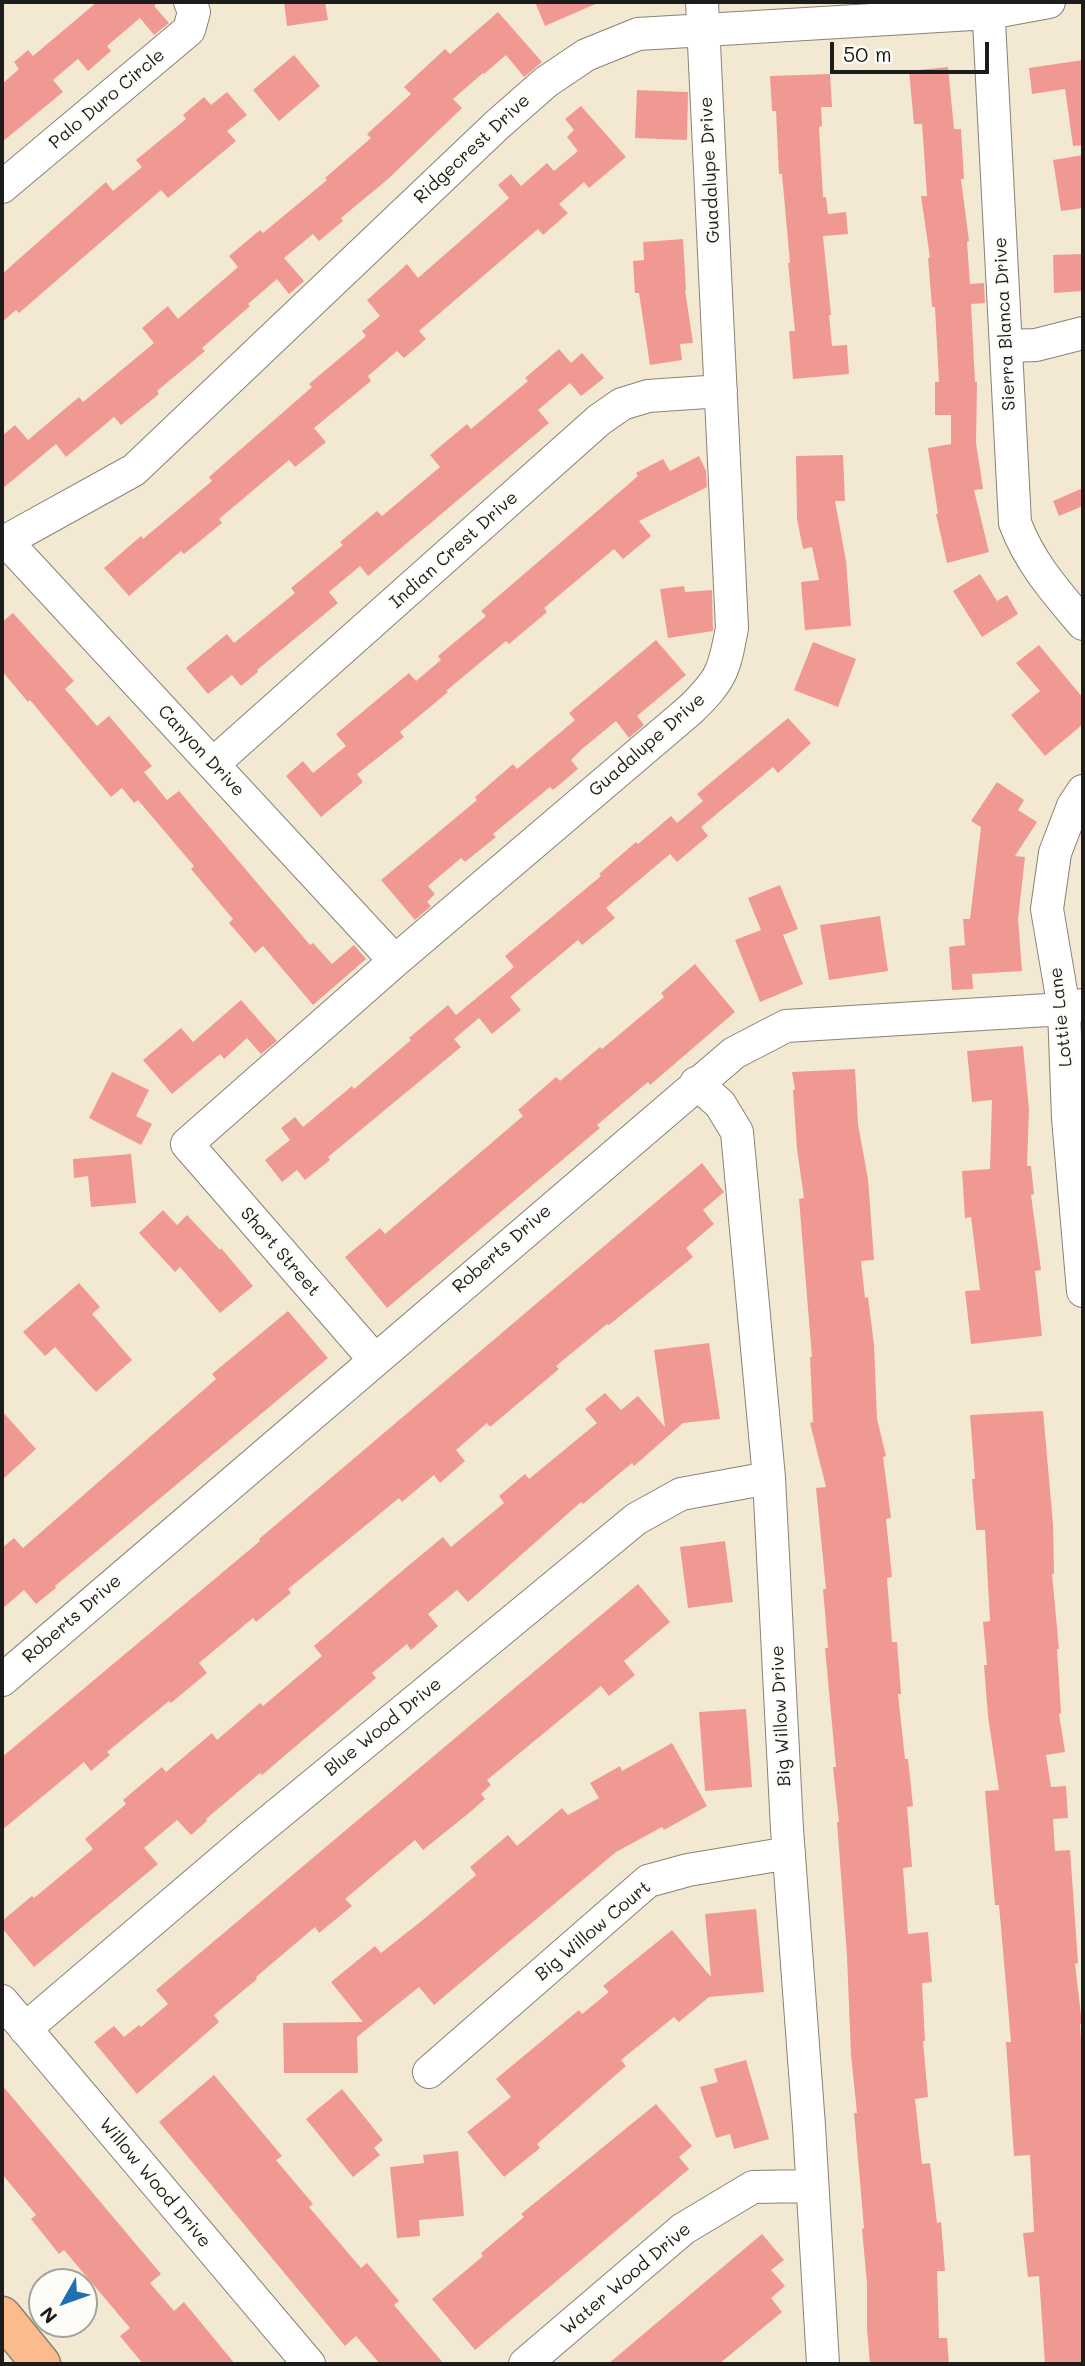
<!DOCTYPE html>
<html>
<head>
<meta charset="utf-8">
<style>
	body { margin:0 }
	#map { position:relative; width:1085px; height:2366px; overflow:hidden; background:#f3e9d2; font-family:Mali,sans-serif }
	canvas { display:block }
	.frame { position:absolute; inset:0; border:4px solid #1c1c1c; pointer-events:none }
	.north { position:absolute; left:28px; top:2268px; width:70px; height:70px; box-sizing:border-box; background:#fdfcf7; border:2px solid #a3a29f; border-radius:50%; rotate:230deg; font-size:19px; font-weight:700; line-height:28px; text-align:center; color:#1c1c1c }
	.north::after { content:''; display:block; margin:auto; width:24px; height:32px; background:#1f6fb2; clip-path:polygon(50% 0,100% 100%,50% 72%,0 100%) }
	.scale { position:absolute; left:830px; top:42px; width:159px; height:32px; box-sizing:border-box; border:4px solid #1c1c1c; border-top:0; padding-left:9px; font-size:21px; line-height:24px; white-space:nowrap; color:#1c1c1c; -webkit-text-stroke:5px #fdfcf7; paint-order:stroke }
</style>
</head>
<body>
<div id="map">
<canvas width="1085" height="2366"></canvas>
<div class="frame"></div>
<div class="north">N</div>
<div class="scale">50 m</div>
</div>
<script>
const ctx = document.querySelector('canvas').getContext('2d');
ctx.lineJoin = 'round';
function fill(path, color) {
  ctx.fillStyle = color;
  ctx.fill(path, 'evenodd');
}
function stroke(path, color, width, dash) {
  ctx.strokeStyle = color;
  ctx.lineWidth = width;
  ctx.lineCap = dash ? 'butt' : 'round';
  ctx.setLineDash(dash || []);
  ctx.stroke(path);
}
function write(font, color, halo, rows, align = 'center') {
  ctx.font = font + ' Mali,sans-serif';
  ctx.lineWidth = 5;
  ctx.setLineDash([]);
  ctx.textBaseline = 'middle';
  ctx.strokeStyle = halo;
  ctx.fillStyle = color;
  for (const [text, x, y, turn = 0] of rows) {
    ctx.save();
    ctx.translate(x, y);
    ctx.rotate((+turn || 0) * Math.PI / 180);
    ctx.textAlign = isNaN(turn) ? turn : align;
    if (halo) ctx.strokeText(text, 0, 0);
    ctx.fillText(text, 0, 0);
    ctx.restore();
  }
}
fill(new Path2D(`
	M97 2H159L154 6 169 23 154 35 140 18 107 46 111 51 88 71 78 59 53 80 63 92 2 142V84L19 69 14 62 28 50 33 56Z
	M284 2H325L328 20 287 26Z
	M535 2H600L545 26Z
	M498 12 542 62 524 77 506 55 484 74 483 73 453 99 462 108 388 179 341 218 343 221 319 241 313 234 284 258 304 281 289 294 277 279 248 304 250 306 202 348 205 351 157 391 159 394 121 425 114 417 66 457 56 444 2 489V436L15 425 28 440 79 397 83 402 154 343 142 328 168 306 178 319 238 267 229 256 260 230 263 233 327 180 325 178 371 138 367 134 411 94 404 87 445 49 450 54Z
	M294 55 320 86 279 121 253 90Z
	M1083 60V145L1073 146 1065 89 1032 94 1029 68Z
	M948 67 954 129H961L964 179H961L969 241 967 242 970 284 984 283 985 303 971 304 975 382H977L976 443 983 489 974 490 989 552 947 563 936 514H938L928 448 951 444V415H935V382H939L935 307H932L928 258H930L921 196H927L922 124H914L909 71Z
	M830 74 832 107H821L822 126 819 127 823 197H826L828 214 846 212 848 234 823 236 831 315H829L832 346 847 345 849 374 793 379 789 331H795L788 263H790L782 174H779L776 111H772L770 76Z
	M637 90 688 92 687 140 635 138Z
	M227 92 247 115 227 131 236 141 168 198 161 190 19 313 16 310 2 322V274L106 182 113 191 142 167 136 160 186 119 183 115 204 97 211 105Z
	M581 106 626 157 589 188 584 182 559 204 568 213 543 235 538 229 419 331 426 339 404 358 397 351 368 376 371 381 314 428 326 442 295 467 289 460 219 519 222 523 184 554 181 551 129 596 104 568 141 536 143 539 212 481 209 477 312 387 309 384 366 336 362 331 380 316 367 300 394 276 407 264 418 278 458 243 509 198 498 185 511 174 521 186 547 163 554 171 578 151 567 137 574 130 565 119Z
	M1083 155V208L1061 211 1053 160Z
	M683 239 686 290H685L693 343 680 344 682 360 650 365 639 293H635L633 261 644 260 643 242Z
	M1083 254V291L1054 293 1053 255Z
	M559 349 571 363 582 353 604 378 581 396 570 383 538 410 549 423 368 576 360 566 329 592 338 603 257 670 258 672 241 686 232 675 208 694 186 668 227 634 234 643 295 593 291 588 343 545 340 542 377 511 382 516 440 467 430 455 467 424 471 429 528 381 525 378Z
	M843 455 845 501H835L846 561 851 626 805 630 801 582 819 580 812 547 803 549 797 519 796 456Z
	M699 456 706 471 707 487 639 521 651 536 623 559 614 549 544 608 547 612 509 644 506 641 446 691 448 692 400 732 404 737 357 774 363 782 321 817 286 776 303 761 313 773 346 746 336 734 409 673 416 681 441 660 438 656 486 616 481 611 638 476 636 473 663 459 670 471Z
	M1083 488V506L1059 516 1053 501Z
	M980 574 997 601 1007 595 1018 614 982 637 953 591Z
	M684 586 685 592 712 590 713 631 668 638 660 589Z
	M13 613 74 681 65 689 97 726 109 716 152 766 144 772 167 800 179 791 310 945 313 943 332 964 354 945 366 959 313 1005 263 946 255 953 229 923 233 919 191 869 194 866 138 800 134 803 122 788 111 797 30 700 28 702 2 671V622Z
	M656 640 686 675 637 716 644 725 629 738 616 721 582 749 571 760 578 769 553 790 550 787 493 834 496 837 465 862 461 858 428 886 435 894 427 902 431 906 415 920 381 880 477 800 475 797 513 764 517 769 575 720 569 713Z
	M813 642 856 659 838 707 794 690Z
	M1039 645 1083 698V724L1045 756 1011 715 1040 691 1016 663Z
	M788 718 811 743 778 773 773 767 701 827 708 836 677 862 670 854 606 908 615 918 582 945 578 940 510 997 521 1010 492 1034 479 1018 454 1039 461 1047 328 1157 330 1160 305 1180 297 1170 282 1182 265 1160 290 1140 281 1128 295 1117 303 1127 352 1086 354 1089 411 1040 409 1038 448 1005 456 1015 514 967 505 956 601 876 599 874 636 842 638 844 671 816 677 823 703 801 697 794Z
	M997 782 1024 800 1018 810 1037 822 1015 856 1025 857 1018 919 1022 971 972 974 973 989 952 990 949 947 965 945 963 919H970L981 827 971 821Z
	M780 885 798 929 783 935 803 984 760 1002 735 940 761 930 748 898Z
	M880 916 888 971 829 980 820 925Z
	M695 964 735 1012 650 1085 648 1082 597 1125 600 1128 574 1150 387 1308 345 1257 380 1228 385 1234 523 1116 518 1110 556 1077 560 1081 600 1047 602 1049 664 997 661 993Z
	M241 1000 277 1041 261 1054 247 1038 224 1059 220 1054 172 1094 143 1060 181 1028 193 1042Z
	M1023 1046 1029 1109 1027 1166H1031L1034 1194 1031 1195 1041 1270 1035 1271 1042 1336 971 1344 965 1291 980 1290 971 1217 965 1218 962 1171 990 1169 992 1100 972 1102 967 1051Z
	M855 1069 858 1124 868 1179 874 1260 861 1261 865 1298 868 1297 874 1345 877 1419 886 1456 883 1457 891 1518 886 1519 892 1577 887 1578 892 1642H897L901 1694H898L905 1759H908L913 1806 907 1807 912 1867 903 1868 908 1934 928 1932 932 1982 922 1983 925 2041H923L928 2097 915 2099 922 2164 930 2163 937 2223 941 2222 945 2271H937L939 2338H947L949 2364H870L867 2329V2284L862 2229 864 2228 854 2113H857L851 2055 847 1956 837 1822H839L833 1767H836L825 1648H828L823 1589H826L816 1488 826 1487 810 1423 813 1422 810 1357H812L799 1199 804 1198 797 1149 793 1090 795 1089 792 1072Z
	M112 1072 149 1090 136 1116 152 1124 141 1145 89 1118Z
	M131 1154 136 1203 91 1207 88 1176 74 1178 73 1159Z
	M702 1163 724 1192 703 1210 714 1224 686 1248 693 1257 609 1325 607 1324 556 1366 559 1369 490 1427 487 1423 456 1450 465 1461 440 1483 434 1475 402 1502 399 1498 288 1589 291 1593 256 1622 253 1618 199 1663 207 1673 171 1703 169 1701 107 1752 110 1755 91 1771 84 1762 2 1830V1757L260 1541 259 1539Z
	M163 1210 177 1225 187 1215 220 1250 221 1248 253 1286 220 1313 180 1267 175 1272 139 1233Z
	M79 1283 100 1307 92 1314 132 1360 96 1392 55 1347 45 1356 23 1332Z
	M288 1311 328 1358 55 1586 56 1588 36 1604 24 1590 2 1609V1548L14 1538 23 1548 216 1379 212 1374Z
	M709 1343 720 1419 683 1423 634 1466 632 1463 583 1504 581 1502 468 1602 457 1590 428 1614 438 1626 411 1650 407 1644 372 1673 376 1678 262 1775 260 1773 206 1819 207 1821 191 1835 177 1820 144 1848 158 1864 34 1967 2 1928V1921L32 1896 34 1898 93 1849 85 1839 126 1804 123 1800 162 1767 166 1772 212 1733 217 1740 260 1703 263 1706 322 1656 314 1646 402 1571 443 1537 451 1547 504 1503 499 1496 525 1474 529 1479 597 1423 585 1409 605 1393 621 1410 638 1396 665 1427 654 1350Z
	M2 1411 36 1449 2 1480Z
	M1043 1411 1053 1524 1054 1574H1052L1059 1649H1057L1061 1713 1059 1714 1065 1752 1046 1755 1051 1787 1066 1786 1068 1818 1053 1819 1055 1851 1070 1850 1078 1963 1075 1964 1082 2024H1080L1083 2075V2364H1045L1039 2276 1028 2277 1023 2233 1034 2232 1030 2155 1014 2156 1006 2042H1011L999 1905H995L985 1791 999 1790 988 1716 984 1665H987L983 1622 990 1621 985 1530H976L972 1479H975L970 1415Z
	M725 1541 733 1602 688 1608 680 1547Z
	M638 1584 670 1622 624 1661 635 1675 609 1696 601 1686 487 1780 491 1785 481 1794 485 1799 469 1813 423 1850 415 1840 345 1899 352 1906 319 1933 315 1927 256 1977 257 1979 214 2015 219 2022 137 2094 94 2042 114 2026 124 2037 139 2025 141 2027 168 2004 156 1990Z
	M746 1709 752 1787 705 1791 699 1712Z
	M672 1743 707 1806 664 1830 662 1827 616 1852 434 2005 419 1987 357 2037 358 2073H284L283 2023 363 2022 331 1982 375 1946 381 1953 424 1919 476 1875 470 1867 508 1835 517 1846 562 1808 568 1815 599 1798 590 1783 620 1766 622 1771Z
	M756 1909 764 1992 709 1997 679 2022 674 2017 621 2060 626 2066 537 2144 540 2148 504 2177 467 2132 511 2097 496 2079 579 2010 582 2014 609 1992 603 1986 672 1930 711 1977 705 1914Z
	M746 2060 769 2139 734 2149 730 2134 716 2138 700 2087 718 2082 714 2069Z
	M214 2075 282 2156 276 2160 313 2204 309 2207 361 2268 367 2263 399 2301 394 2305 444 2364H380L356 2336 345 2346 159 2122Z
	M2 2085 161 2274 150 2283 174 2311 184 2302 235 2364H143L120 2336 130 2328 64 2250 59 2254 31 2219 36 2215 2 2174Z
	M342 2089 383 2140 374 2148 380 2155 353 2177 306 2119Z
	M656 2104 692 2146 679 2157 689 2169 475 2350 432 2299 483 2256 481 2253 524 2217 521 2214Z
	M458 2151 464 2216 419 2220 420 2236 397 2238 390 2167 424 2163 423 2155Z
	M762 2234 784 2260 771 2270 785 2286 771 2298 782 2312 719 2364H608Z`), '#f09993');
const minor = new Path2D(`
	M988 2 1015 523C1030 563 1056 592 1083 624
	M2 187 189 30 194 12 190 2
	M1006 346 1036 345 1083 333
	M6 541 395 961
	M2 543 134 470 497 125 546 82 586 55 638 34 989 13 1049 2
	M213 764 599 420 622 404 648 396 721 391
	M1083 791 1073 806 1055 853 1047 909 1064 1009 1068 1118 1083 1291
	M696 1083 720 1104 737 1132 769 1478 787 1829 809 2126 823 2364
	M374 1359 187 1144 395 961 690 710C722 679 724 671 732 628L702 2
	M2 1680 734 1053 786 1026 1064 1009 1083 1005
	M2 2001 309 2364
	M25 2029 249 1838 636 1519 681 1494 769 1478
	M429 2072 648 1881 688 1870 789 1853
	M525 2364 683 2229 753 2187 812 2186`);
const major = new Path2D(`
	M2 2316 41 2364`);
stroke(minor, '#888277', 34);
stroke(major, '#888277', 41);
stroke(minor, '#fff', 32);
stroke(major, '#fbbb8d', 38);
write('18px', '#1c1c1c', '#fdfcf7', [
	["Palo Duro Circle",107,99,-40],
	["Ridgecrest Drive",472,149,-43],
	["Guadalupe Drive",710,170,-93],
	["Sierra Blanca Drive",1005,324,-93],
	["Indian Crest Drive",454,550,-42],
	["Guadalupe Drive",647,745,-41],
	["Canyon Drive",201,751,47],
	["Lottie Lane",1061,1017,-96],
	["Roberts Drive",502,1249,-41],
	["Short Street",280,1252,49],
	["Roberts Drive",72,1619,-41],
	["Big Willow Drive",781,1716,-93],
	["Blue Wood Drive",383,1727,-39],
	["Big Willow Court",593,1931,-40],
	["Willow Wood Drive",155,2183,50],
	["Water Wood Drive",626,2279,-40]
]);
</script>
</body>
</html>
